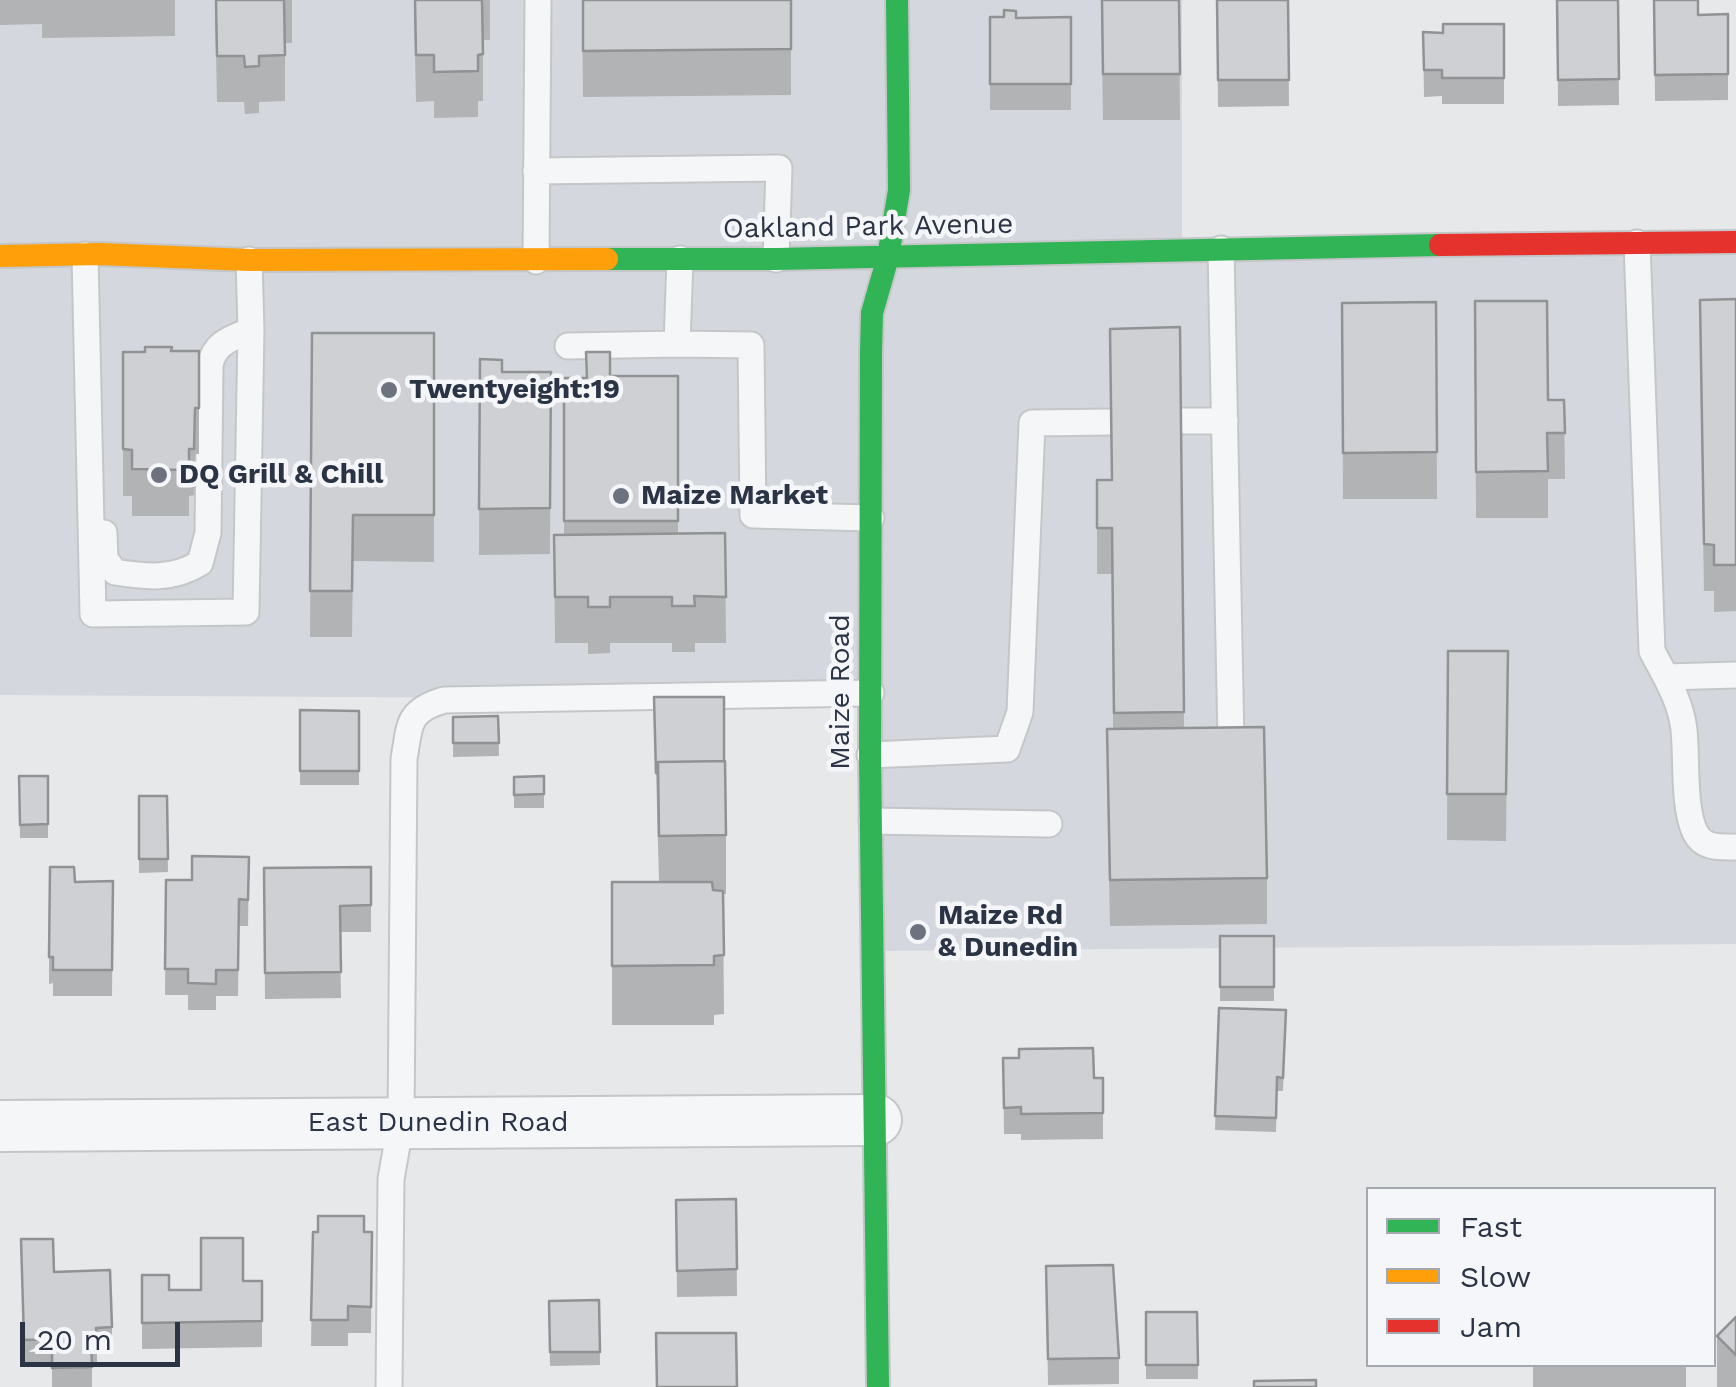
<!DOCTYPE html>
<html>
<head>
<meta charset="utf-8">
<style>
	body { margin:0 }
	#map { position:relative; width:1736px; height:1387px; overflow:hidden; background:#e6e8ea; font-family:"Work Sans",sans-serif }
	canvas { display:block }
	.legend { position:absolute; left:1366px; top:1187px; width:350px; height:180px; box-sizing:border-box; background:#f4f6f9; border:2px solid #a4a8b1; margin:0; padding:12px 18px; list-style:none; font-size:30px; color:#2b3445 }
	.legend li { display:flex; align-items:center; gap:20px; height:50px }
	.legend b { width:50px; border:2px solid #a4a8b1 }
	.scale { position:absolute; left:20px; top:1322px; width:160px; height:45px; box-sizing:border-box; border:5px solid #2b3445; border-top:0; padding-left:12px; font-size:30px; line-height:35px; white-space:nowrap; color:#2b3445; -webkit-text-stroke:8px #f4f6f9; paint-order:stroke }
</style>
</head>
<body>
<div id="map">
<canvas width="1736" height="1387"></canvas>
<ul class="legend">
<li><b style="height:12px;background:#30b455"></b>Fast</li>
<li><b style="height:12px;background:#ff9f0a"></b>Slow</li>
<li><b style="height:12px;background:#e5322d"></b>Jam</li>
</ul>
<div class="scale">20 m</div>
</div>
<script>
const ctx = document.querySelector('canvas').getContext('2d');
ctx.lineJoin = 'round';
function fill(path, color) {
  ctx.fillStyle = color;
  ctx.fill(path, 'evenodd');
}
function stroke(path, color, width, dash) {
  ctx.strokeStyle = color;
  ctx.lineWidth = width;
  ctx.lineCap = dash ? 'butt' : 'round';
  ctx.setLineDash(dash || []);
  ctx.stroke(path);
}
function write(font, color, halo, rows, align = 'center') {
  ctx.font = font + ' "Work Sans",sans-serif';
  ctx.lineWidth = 9;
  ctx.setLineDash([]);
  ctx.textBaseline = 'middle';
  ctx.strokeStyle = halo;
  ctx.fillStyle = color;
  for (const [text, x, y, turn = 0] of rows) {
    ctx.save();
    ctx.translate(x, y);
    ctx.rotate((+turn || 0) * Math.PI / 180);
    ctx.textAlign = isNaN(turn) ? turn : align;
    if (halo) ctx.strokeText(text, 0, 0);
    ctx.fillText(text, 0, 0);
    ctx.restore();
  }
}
fill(new Path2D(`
	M0 0H1182V250L1736 248V944L871 951 870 700 0 695Z`), '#d4d7dd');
const lane = new Path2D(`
	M536 171 779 168 776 259
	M1637 243 1652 651C1665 676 1681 701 1684 730 1687 758 1683 807 1695 832 1703 849 1720 847 1736 847
	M1221 249 1231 742
	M85 255 93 614 246 612 251 330 249 260
	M680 259 677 344 751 345 753 515 871 518
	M536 261 538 0
	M568 346 677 344
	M1181 421H1225
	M104 533 105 559 115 572C146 577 173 580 200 563L208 533 210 365C215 342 231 339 251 330
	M1666 677 1736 675
	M870 755 1007 749 1020 712 1032 423 1111 422
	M872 821 1049 824
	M389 1387 391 1179 401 1122 404 759C410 724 407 711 444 700L871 693`);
const street = new Path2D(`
	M0 1126 876 1120`);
const fast = new Path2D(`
	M607 259H776L1440 245
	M878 1387 870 755 871 353 872 313 888 257 899 190 897 0`);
const slow = new Path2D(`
	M0 256 100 254 249 260 607 259`);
const jam = new Path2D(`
	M1440 245 1736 242`);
stroke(lane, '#c4c6c8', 29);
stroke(street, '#c4c6c8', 54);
stroke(fast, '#c4c6c8', 26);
stroke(slow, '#c4c6c8', 26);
stroke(jam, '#c4c6c8', 26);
stroke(lane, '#f5f6f7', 25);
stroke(street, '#f5f6f7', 50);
stroke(fast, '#30b455', 22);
stroke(slow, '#ff9f0a', 22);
stroke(jam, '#e5322d', 22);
fill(new Path2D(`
	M0 0H175V36L42 38V24L0 25Z
	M215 0H292V43H285V101L259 102V113L245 114 244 102H217Z
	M414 0H490V40H483V101H478V117L434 118V101L416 102Z
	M582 0H791V95L583 97Z
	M1101 0H1179L1180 120H1103Z
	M1217 0H1288L1289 106 1218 107Z
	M1557 0H1618L1619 105 1558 106Z
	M1654 0 1698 15 1728 14V100L1655 101Z
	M990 17H1071V110H990Z
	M1504 24V104H1442V96L1424 97 1423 32 1443 33Z
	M1736 299V611L1714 612V591H1704L1700 346Z
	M1475 301 1548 400H1564L1565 479H1548V518H1476Z
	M1436 302 1437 499H1343L1342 303Z
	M1180 327 1184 728 1267 878V924L1110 926 1107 775 1113 729 1112 574H1097V480H1111Z
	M312 333H434V562L353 561 352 637H310Z
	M199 351V454H195L194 495 189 496V516H132V496H123V352Z
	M480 359 502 372H551L550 554 479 555Z
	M610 376H678V534L725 533 726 643H695V652H672V643H610V653L588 654V643H555L554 535 564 534V378Z
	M1448 651H1508L1506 841 1447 840Z
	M654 697 726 835V894H723L724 1014 714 1015V1025H612V882H659Z
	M300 710 359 711V785H300Z
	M498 716 499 756 453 757V717Z
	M19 776H48V838H20Z
	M544 776V808H514V777Z
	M139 796H167L168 872 139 873Z
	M249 857 248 926H239L238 996H216V1010H188V995H165L166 880H192Z
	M371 867V932H340L341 998 265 999 264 868Z
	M113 881 112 996H53V983L49 984V957L75 882Z
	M1220 936H1274V1001H1220Z
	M1219 1008 1286 1010 1283 1091H1277L1276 1132 1215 1130Z
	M1003 1058 1094 1078H1103V1139L1021 1140V1134H1004Z
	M736 1199 737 1296 677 1297 676 1200Z
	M313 1232H372L371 1333H348V1346H311Z
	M21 1239 112 1327V1354H97V1365L92 1366V1387H52V1365L24 1366Z
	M1046 1266 1119 1358V1384L1048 1385Z
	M142 1275 169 1290H201L243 1281H262V1347L142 1349Z
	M599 1300 600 1365 550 1366 549 1301Z
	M1146 1312H1197L1198 1379H1146Z
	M1736 1317V1387H1717V1336Z
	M1533 1364H1686V1387H1533Z`), '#b1b3b5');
const building = new Path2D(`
	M216 0H284L285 55 259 56V66L245 67 244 56H217Z
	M415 0H482L483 54 478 55V71L434 72V55H416Z
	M583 0H791V49L583 51Z
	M1102 0H1179L1180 74H1103Z
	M1217 0H1288L1289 80H1218Z
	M1557 0H1618L1619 79 1558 80Z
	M1654 0H1698V15L1728 14V74L1655 75Z
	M1004 10 1016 11V18L1071 17V84H990V17H1004Z
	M1443 24H1504V78H1442V70H1424L1423 32 1443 33Z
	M1736 299V565H1714V545L1704 544 1700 300Z
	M1475 301H1547L1548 400H1564L1565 433H1547L1548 471 1476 472Z
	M1436 302 1437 452 1343 453 1342 303Z
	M1180 327 1184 712 1114 713 1112 528H1097V480H1112L1110 329Z
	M312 333H434V515H353L352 591H310Z
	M145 347H172L171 351H199V408H195L194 449H189V470L132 469V450L123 449V352H145Z
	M586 352H610V376H678V521H564V378H587Z
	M480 359 502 360V372H551L550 508 479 509Z
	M725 533 726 597 694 596 695 606H672V597H610V607H588V597H555L554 535Z
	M1448 651H1508L1506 794H1447Z
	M654 697H724V761L658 762V773H656Z
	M300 710 359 711V771H300Z
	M498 716 499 743H453V717Z
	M1264 727 1267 878 1110 880 1107 729Z
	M725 761 726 835 659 836 658 762Z
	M19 776H48V824L20 825Z
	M544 776V794L514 795V777Z
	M139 796H167L168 859H139Z
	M192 856 249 857 248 900 239 899 238 970H216V984L188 983V969H165L166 880H192Z
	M50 867H74L75 882 113 881 112 970H53V957H49Z
	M371 867V905L340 906 341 972 265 973 264 868Z
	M612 882H712L713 890 723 891 724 955 714 956V965L612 966Z
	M1220 936H1274V987H1220Z
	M1219 1008 1286 1010 1283 1078 1277 1077 1276 1118 1215 1116Z
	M1093 1048 1094 1078H1103V1113L1021 1114V1107L1004 1108 1003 1058H1019V1049Z
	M736 1199 737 1269 677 1271 676 1200Z
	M318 1216H364V1232H372L371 1307 348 1306V1320H311L313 1232H318Z
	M201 1238H243V1281H262V1321L142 1323V1275H169V1290H201Z
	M21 1239H53L54 1272 110 1270 112 1327 96 1328 97 1339 91 1340 92 1367 52 1368V1339L24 1340Z
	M1113 1265 1119 1358 1048 1359 1046 1266Z
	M599 1300 600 1352H550L549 1301Z
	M1146 1312H1197L1198 1365H1146Z
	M1736 1317V1355L1717 1336Z
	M656 1333H736L737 1387H657Z
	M1316 1380V1387H1254V1381Z`);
fill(building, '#ced0d3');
stroke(building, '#909294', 2.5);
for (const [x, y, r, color] of [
	[389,390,10,"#6c737f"],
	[159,475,10,"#6c737f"],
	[621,496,10,"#6c737f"],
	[918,932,10,"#6c737f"]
]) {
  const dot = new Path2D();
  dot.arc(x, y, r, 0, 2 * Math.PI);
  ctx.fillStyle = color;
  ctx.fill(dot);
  stroke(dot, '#f4f6f9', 4);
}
write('28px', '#2b3445', '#f4f6f9', [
	["Oakland Park Avenue",868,227,-1],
	["Maize Road",841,692,-90],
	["East Dunedin Road",438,1123]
]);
write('bold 28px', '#2b3445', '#f4f6f9', [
	["Twentyeight:19",409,390],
	["DQ Grill & Chill",179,475],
	["Maize Market",641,496],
	["Maize Rd",938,916],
	["& Dunedin",938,948]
], 'left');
</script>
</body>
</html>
